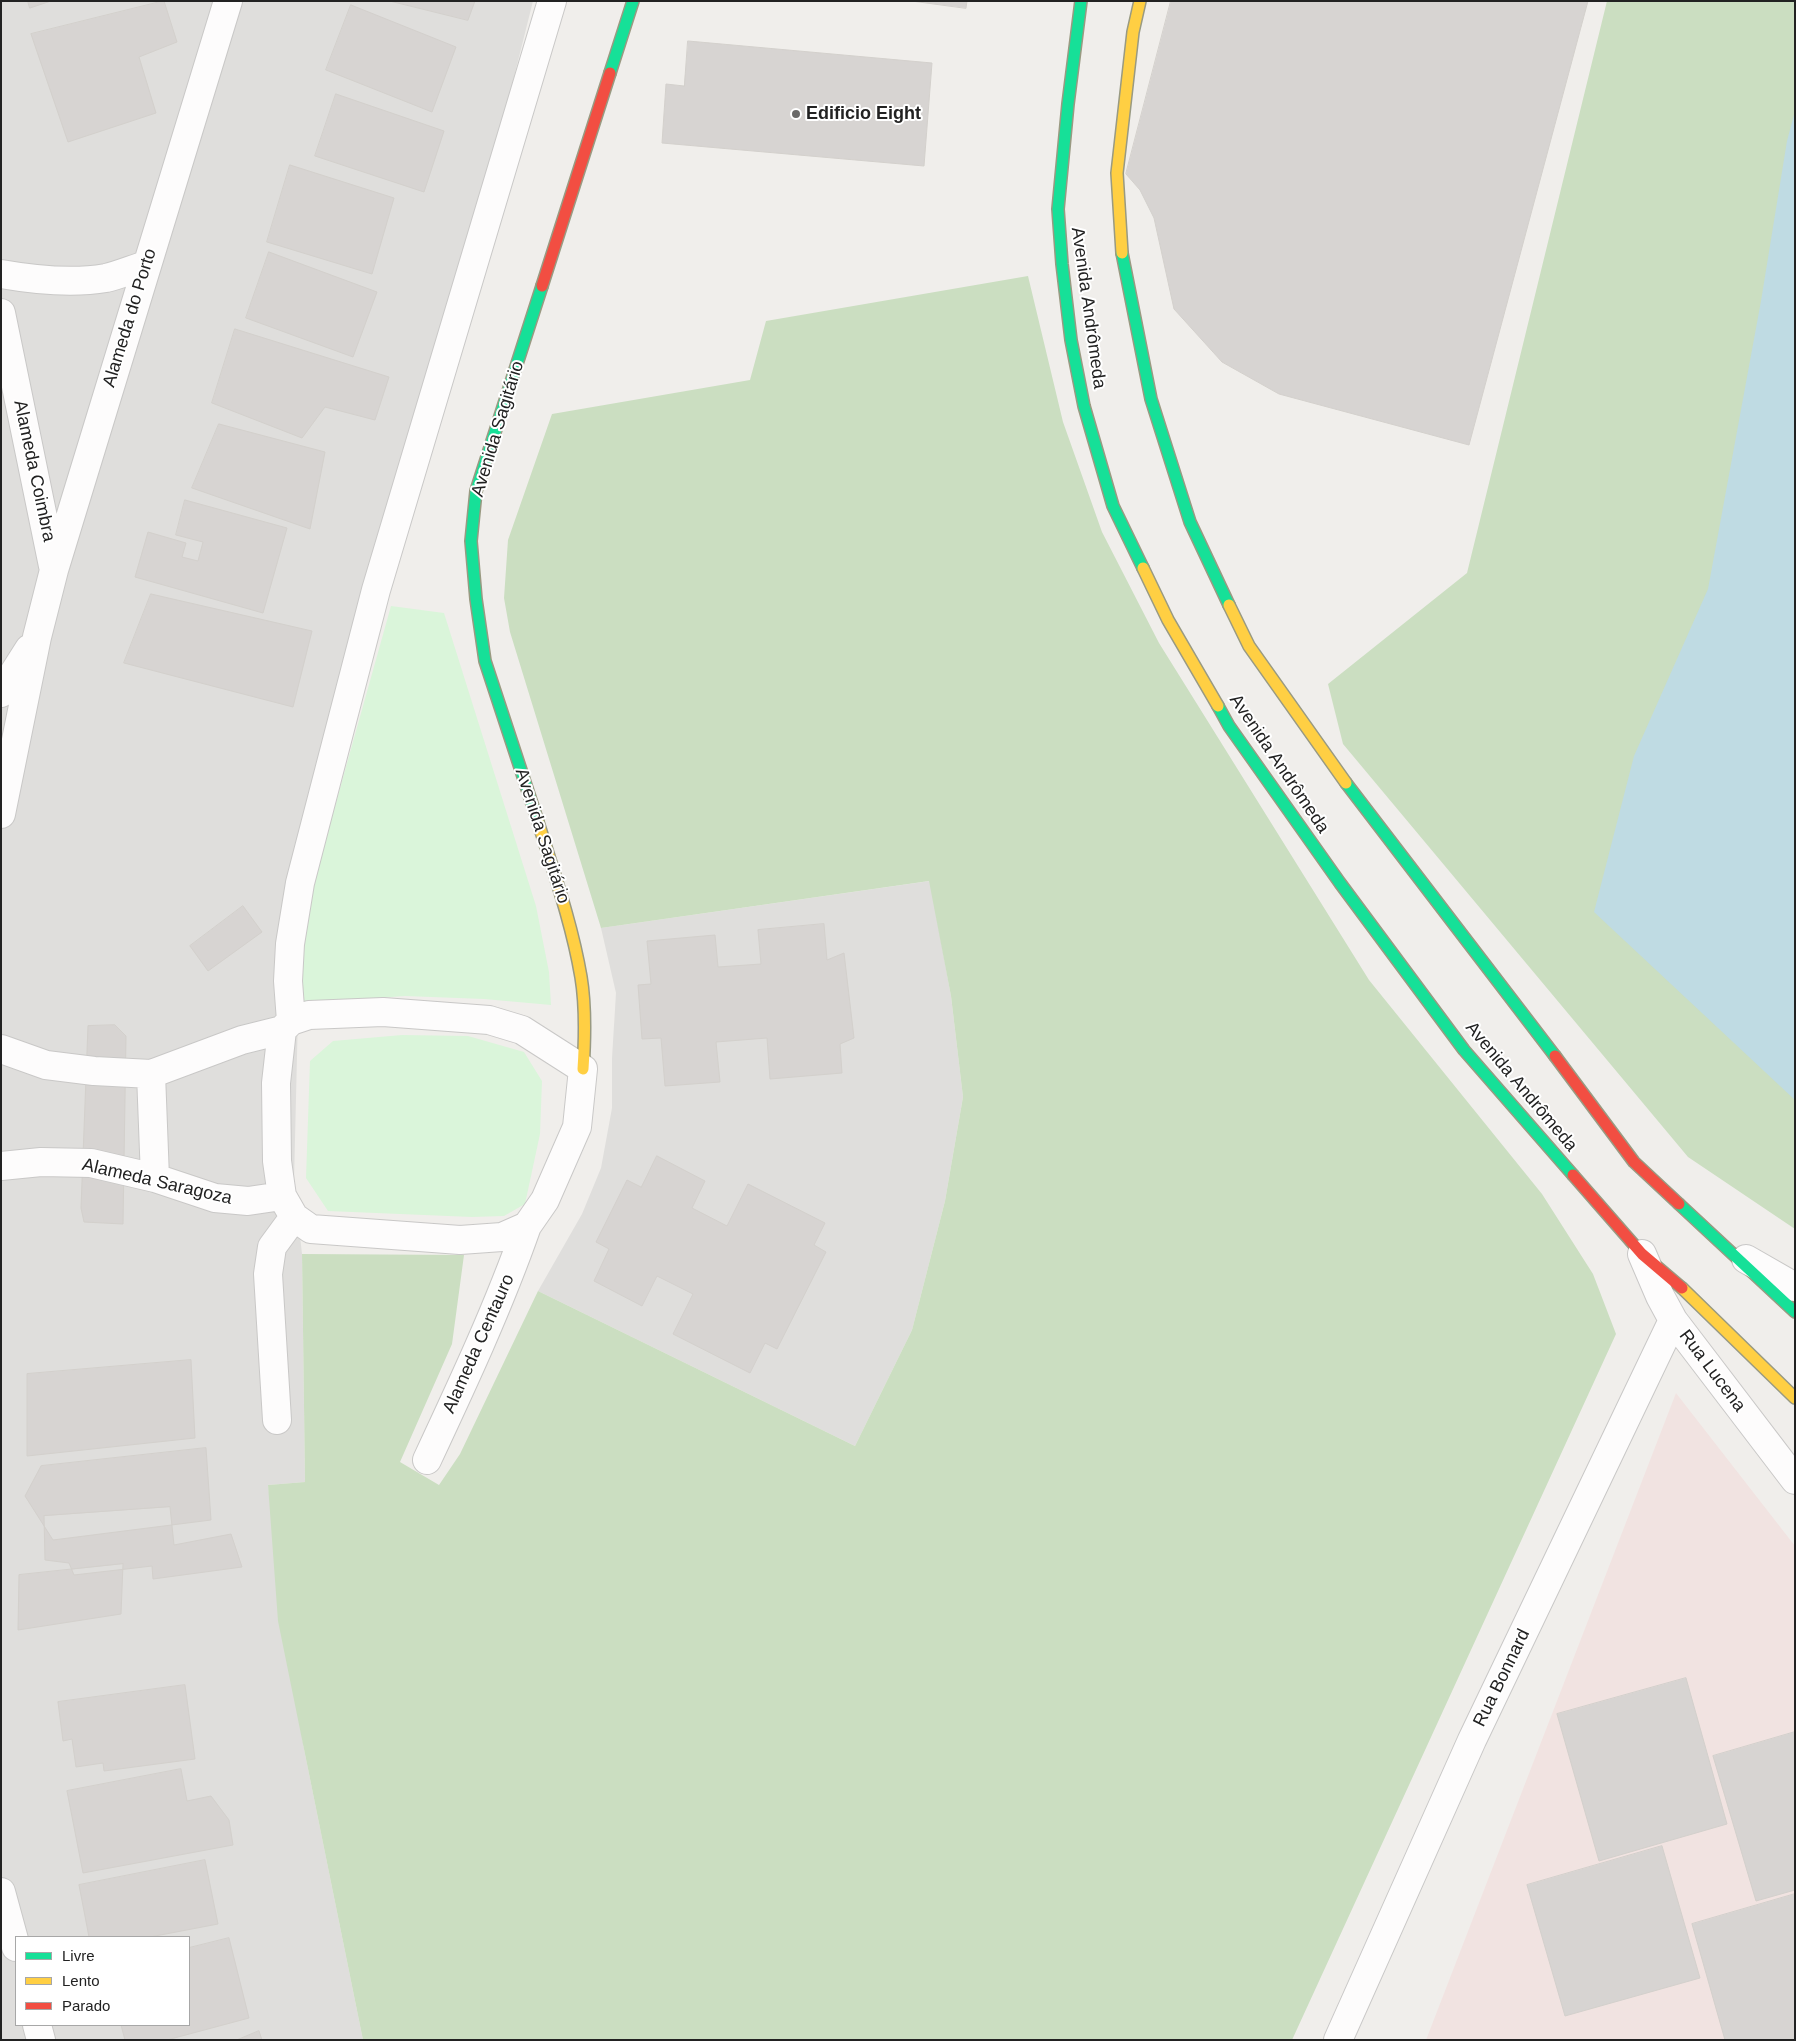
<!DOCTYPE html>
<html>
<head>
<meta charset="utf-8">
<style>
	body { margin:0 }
	#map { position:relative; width:1796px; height:2041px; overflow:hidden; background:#f0eeeb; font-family:Helvetica,sans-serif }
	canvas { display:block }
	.frame { position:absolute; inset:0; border:2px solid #222; pointer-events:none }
	.legend { position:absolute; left:15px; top:1936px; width:175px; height:90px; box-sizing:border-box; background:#fff; border:1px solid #a7a7a7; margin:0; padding:6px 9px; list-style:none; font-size:15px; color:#222 }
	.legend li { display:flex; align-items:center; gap:10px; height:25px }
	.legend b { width:25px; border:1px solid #a7a7a7 }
</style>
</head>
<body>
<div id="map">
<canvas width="1796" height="2041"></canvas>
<div class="frame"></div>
<ul class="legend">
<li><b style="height:6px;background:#16e098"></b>Livre</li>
<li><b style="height:6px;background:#ffcf43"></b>Lento</li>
<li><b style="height:6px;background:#f24e42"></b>Parado</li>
</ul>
</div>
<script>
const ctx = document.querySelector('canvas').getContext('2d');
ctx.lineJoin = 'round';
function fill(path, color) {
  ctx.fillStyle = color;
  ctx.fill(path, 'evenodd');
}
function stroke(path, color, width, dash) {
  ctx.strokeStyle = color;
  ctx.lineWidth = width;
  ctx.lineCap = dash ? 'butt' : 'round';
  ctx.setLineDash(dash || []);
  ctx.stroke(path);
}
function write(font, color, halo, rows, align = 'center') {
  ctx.font = font + ' Helvetica,sans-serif';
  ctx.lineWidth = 4;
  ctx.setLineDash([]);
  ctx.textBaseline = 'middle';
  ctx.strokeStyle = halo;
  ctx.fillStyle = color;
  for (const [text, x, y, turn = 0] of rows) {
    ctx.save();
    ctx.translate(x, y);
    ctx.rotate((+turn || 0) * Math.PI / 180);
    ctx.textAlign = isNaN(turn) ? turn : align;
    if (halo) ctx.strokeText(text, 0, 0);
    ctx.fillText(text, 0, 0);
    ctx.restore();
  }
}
fill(new Path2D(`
	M1 1H533L300 931 294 1181 302 1254 305 1482 268 1485 304 1749 363 2040H1ZM16 1937H189V2025H16Z
	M930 881 951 996 963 1097 945 1201 912 1330 855 1446 538 1291 582 1214 601 1168 612 1108V1058L616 993 601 928Z`), '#dfdedc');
fill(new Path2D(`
	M1676 1393 1795 1546V2040H1426Z`), '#f1e3e1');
fill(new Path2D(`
	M1607 1H1795V1229L1688 1157 1343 744 1328 684 1467 573Z
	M1028 276 1063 422 1102 532 1159 643 1369 980 1542 1194 1593 1274 1616 1334 1292 2040H363L278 1621 268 1485 305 1482 302 1254 464 1255 452 1344 400 1462 439 1485 460 1454 538 1291 855 1446 912 1330 945 1201 963 1097 951 996 929 881 601 928 510 632 504 598 508 540 552 414 750 380 766 321Z`), '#cbdec1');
fill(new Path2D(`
	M391 606 444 613 536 906 549 972 551 1005 484 999 405 996 298 1004 300 931Z
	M402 1035 468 1036 524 1052 542 1081 540 1134 525 1204 504 1216 472 1217 328 1211 306 1178 310 1061 333 1041Z`), '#daf5da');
fill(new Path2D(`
	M1795 111V1100L1594 912 1634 756 1708 589 1761 301 1787 141Z`), '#bfdbe3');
const building = new Path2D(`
	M28 1H51L30 8Z
	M164 1 177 42 139 57 156 113 68 142 31 34Z
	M390 1H475L468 20Z
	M912 1H967L966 8Z
	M1171 1H1588L1469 445 1279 394 1222 362 1174 309 1154 218 1140 190 1126 174Z
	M351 5 456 47 432 112 326 70Z
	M688 41 932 63 924 166 662 143 666 84 684 86Z
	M336 94 444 131 424 192 315 156Z
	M290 165 394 198 372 274 267 242Z
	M269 252 377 292 353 357 246 318Z
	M235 329 389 377 375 420 325 407 302 438 212 403Z
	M219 424 325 452 310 529 192 488Z
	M185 500 287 528 263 613 135 577 148 532 186 543 182 557 198 561 203 542 176 535Z
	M151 594 312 631 293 707 124 663Z
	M243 906 262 932 208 971 190 946Z
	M824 924 827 960 844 953 854 1038 840 1044 842 1073 770 1079 767 1038 716 1042 720 1082 665 1086 661 1038 642 1039 638 985 651 984 647 941 715 935 718 967 761 964 758 930Z
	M115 1025 126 1036 123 1224 84 1222 81 1208 88 1026Z
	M657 1156 705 1181 692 1208 727 1226 748 1184 825 1223 814 1245 826 1252 777 1349 765 1343 750 1373 673 1334 693 1294 657 1276 642 1306 594 1281 609 1249 596 1242 627 1180 641 1187Z
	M191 1360 195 1438 27 1456V1374Z
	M206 1448 211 1520 53 1540 25 1496 41 1466Z
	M170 1507 174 1545 231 1534 242 1567 153 1579 152 1566 74 1575 69 1563 45 1560 44 1516Z
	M123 1564 121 1614 18 1630 19 1575Z
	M1686 1678 1727 1824 1599 1861 1557 1714Z
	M185 1685 195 1759 104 1771 103 1763 76 1767 72 1739 63 1741 58 1702Z
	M1795 1732V1890L1756 1901 1713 1756Z
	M181 1769 187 1801 211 1796 229 1820 233 1845 83 1873 67 1791Z
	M1662 1846 1700 1978 1565 2016 1527 1885Z
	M205 1860 218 1924 150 1937H89L79 1885Z
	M1795 1894V2040H1725L1692 1924Z
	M229 1938 249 2018 167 2040H125L121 2025H189V1948Z
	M259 2031 262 2040H237Z`);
fill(building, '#d7d4d2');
stroke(building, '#d3d0cc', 1);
const street = new Path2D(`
	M1 274C35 280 71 284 106 278 119 275 133 269 146 265
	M1 313 53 566
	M1 693 29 649
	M1 814 37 637 54 570 228 1
	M383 1012 489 1020 522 1030 583 1069 577 1127 545 1200 527 1226 502 1237 460 1240 311 1229 294 1217 282 1196 277 1161 276 1083 282 1030 291 1021 309 1015Z
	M291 1021 288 981 290 944 300 883 376 590 552 1
	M1 1049 46 1065 94 1071 151 1074 242 1040 282 1030
	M151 1074 155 1178
	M1 1166 41 1162 91 1163 155 1178 215 1198 248 1201 282 1196
	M1642 1254 1660 1296 1673 1320 1795 1480
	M1746 1259 1795 1287
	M277 1420 268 1274 272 1247 294 1217
	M427 1460C463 1383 499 1306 527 1226
	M1 1892 16 1947
	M37 2025 41 2040
	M1338 2040 1472 1740 1673 1320`);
const fast = new Path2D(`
	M1081 1 1068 104 1058 209 1062 264 1071 340 1084 406 1113 506 1143 568
	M610 73 633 1
	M1122 253 1151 399 1190 522 1229 605
	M1218 706 1229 726 1340 883 1464 1050 1573 1175
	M1346 783 1555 1056
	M538 822 485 661 476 599 471 541 476 491 542 286
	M1679 1204 1795 1312`);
const slow = new Path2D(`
	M1122 253 1117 173 1133 32 1140 1
	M1143 568 1168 620 1218 706
	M1229 605 1249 646 1346 783
	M538 822C554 873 572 924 581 977 586 1007 585 1039 583 1069
	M1682 1288 1795 1398`);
const jam = new Path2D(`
	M542 286 610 73
	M1555 1056 1634 1162 1679 1204
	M1573 1175 1642 1254 1682 1288`);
stroke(street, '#c9c8c7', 30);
stroke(fast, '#999a82', 14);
stroke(slow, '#999a82', 14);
stroke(jam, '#999a82', 14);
stroke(street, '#fdfcfc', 28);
stroke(fast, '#16e098', 11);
stroke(slow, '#ffcf43', 11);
stroke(jam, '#f24e42', 11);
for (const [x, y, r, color] of [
	[796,114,5,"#6a6968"]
]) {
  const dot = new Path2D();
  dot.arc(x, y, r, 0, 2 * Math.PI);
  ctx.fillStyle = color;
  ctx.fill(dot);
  stroke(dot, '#fff', 2);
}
write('bold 18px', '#222', '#fff', [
	["Edificio Eight",806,114]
], 'left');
write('18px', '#222', '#fff', [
	["Avenida Andrômeda",1088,308,82],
	["Alameda do Porto",130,318,-73],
	["Avenida Sagitário",498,429,-73],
	["Alameda Coimbra",34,471,78],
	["Avenida Andrômeda",1279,764,56],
	["Avenida Sagitário",542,836,72],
	["Avenida Andrômeda",1521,1087,50],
	["Alameda Saragoza",157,1182,13],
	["Alameda Centauro",479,1344,-66],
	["Rua Lucena",1712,1371,53],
	["Rua Bonnard",1502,1678,-64]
]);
</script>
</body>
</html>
